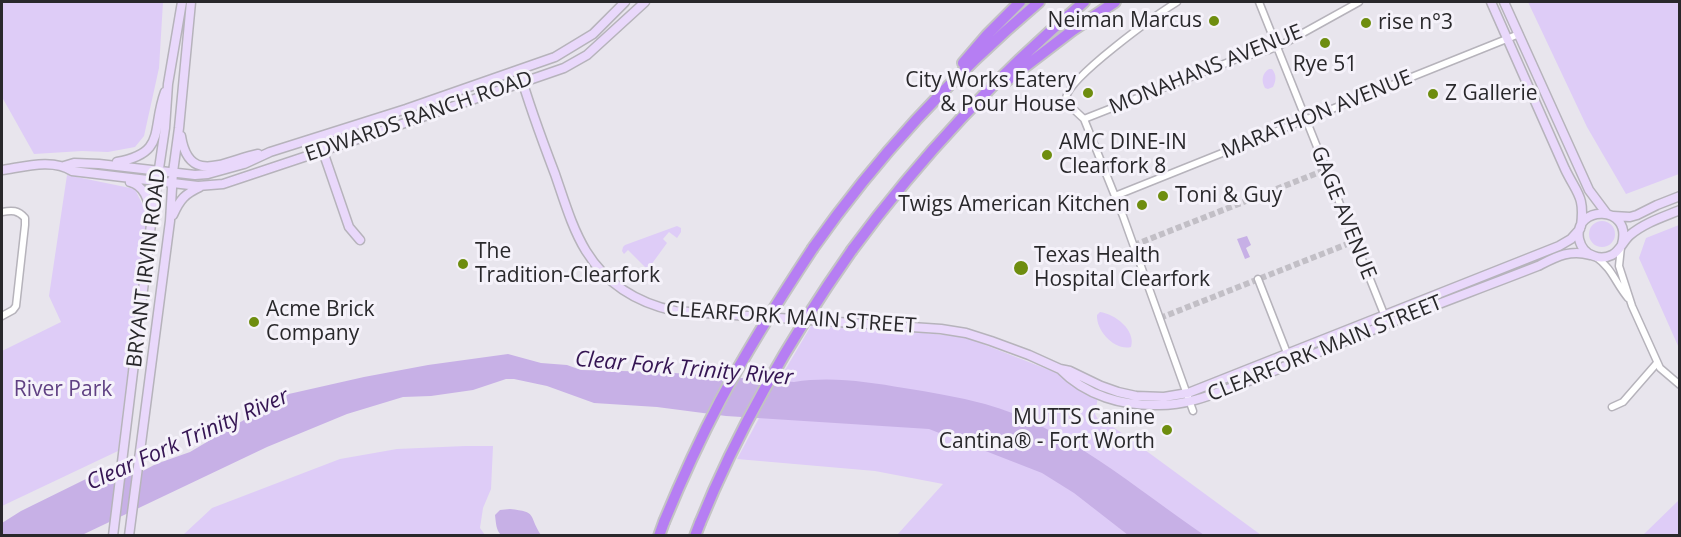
<!DOCTYPE html>
<html>
<head>
<meta charset="utf-8">
<style>
	body { margin:0 }
	#map { position:relative; width:1681px; height:537px; overflow:hidden; background:#e8e5ed; font-family:"Open Sans",sans-serif }
	canvas { display:block }
	.frame { position:absolute; inset:0; border:3px solid #29282b; pointer-events:none }
</style>
</head>
<body>
<div id="map">
<canvas width="1681" height="537"></canvas>
<div class="frame"></div>
</div>
<script>
const ctx = document.querySelector('canvas').getContext('2d');
ctx.lineJoin = 'round';
function fill(path, color) {
  ctx.fillStyle = color;
  ctx.fill(path, 'evenodd');
}
function stroke(path, color, width, dash) {
  ctx.strokeStyle = color;
  ctx.lineWidth = width;
  ctx.lineCap = dash ? 'butt' : 'round';
  ctx.setLineDash(dash || []);
  ctx.stroke(path);
}
function write(font, color, halo, rows, align = 'center') {
  ctx.font = font + ' "Open Sans",sans-serif';
  ctx.lineWidth = 6;
  ctx.setLineDash([]);
  ctx.textBaseline = 'middle';
  ctx.strokeStyle = halo;
  ctx.fillStyle = color;
  for (const [text, x, y, turn = 0] of rows) {
    ctx.save();
    ctx.translate(x, y);
    ctx.rotate((+turn || 0) * Math.PI / 180);
    ctx.textAlign = isNaN(turn) ? turn : align;
    if (halo) ctx.strokeText(text, 0, 0);
    ctx.fillText(text, 0, 0);
    ctx.restore();
  }
}
fill(new Path2D(`
	M2 2H163L159 68 144 136 135 147 108 152 82 151 34 154 2 97Z
	M1528 2H1679V174L1626 194 1587 127Z
	M1269 69H1272C1277 75 1276 81 1273 87L1268 89 1265 88C1261 81 1262 73 1269 69Z
	M67 175 135 189 147 214 118 451 2 506V351L61 322 49 296Z
	M1589 234a13 13 0 1 1 26 0a13 13 0 1 1-26 0Z
	M1679 225V348L1639 258 1646 238Z
	M677 226 681 228V232L677 238 669 232 663 239 667 243 651 265 656 268 651 274 644 273 647 269 628 250 624 254 622 251 623 247 625 245Z
	M1566 246 1567 248 1556 252 1534 264 1435 302 1458 288Z
	M1100 312C1115 314 1136 330 1131 347 1115 351 1096 331 1097 315Z
	M811 326 925 333 954 336 970 339 1057 373 1077 388 1098 397 1095 414 1099 421 1110 425 1126 436 1261 535H897L943 484 875 471 737 459 785 370Z
	M1336 338 1316 350 1240 381 1202 394 1239 379 1268 363Z
	M465 446H493L491 489 483 508 480 528 485 535H183L212 508 340 459 397 449Z
	M1679 500V535H1643Z`), '#deccf7');
fill(new Path2D(`
	M1247 236 1251 245 1246 248 1250 257 1245 259 1237 239Z
	M508 354 541 363 567 365 581 370 661 372 794 382C831 376 868 382 904 388 931 392 958 397 985 404 1063 425 1138 490 1204 535H1128L1074 493 1042 473 929 429 726 416 657 407 594 403 547 386 514 379H506L473 390 431 396 403 397 347 414 267 447 82 535H2V523L21 511 90 477 116 468 141 472 156 464 190 452 249 417 271 398 364 377 428 365Z
	M510 509C538 512 528 515 541 535H501C496 530 496 523 495 515L500 510Z`), '#c7b0e6');
stroke(new Path2D(`
	M1134 245 1325 170
	M1160 318 1355 241`), '#c2bfc6', 6, [6, 3]);
const street = new Path2D(`
	M1177 2C1156 15 1069 77 1066 98L1068 104 1084 119 1123 216 1193 411
	M1259 2 1388 324
	M1084 119 1239 58 1269 50 1285 43 1359 2
	M1115 196 1519 34
	M2 212C12 210 18 210 25 218V225L16 306 13 310 2 316
	M1621 247 1619 266 1632 306 1660 368 1680 385
	M1596 257C1612 268 1616 284 1628 298
	M1258 279 1287 353
	M1612 407 1623 402 1657 363`);
const secondary = new Path2D(`
	M1491 2 1565 169C1577 194 1585 196 1581 226
	M1504 2 1589 190 1607 214
	M519 70C529 105 542 140 555 174 564 200 572 228 586 251 607 285 637 303 675 311L941 329 966 333 991 341 1029 355 1060 369 1070 371 1101 386 1118 392 1136 396 1164 397 1188 393 1559 246 1571 239 1580 229
	M181 136C189 187 226 160 258 154
	M318 137 349 227 360 240
	M117 162C167 153 151 130 165 92
	M64 166 74 163 99 164 195 175 208 174 244 164 270 152 406 109 555 57 593 34 625 2
	M2 170C23 167 53 158 72 171L198 186 223 184 373 134 564 68 587 55 645 2
	M130 182C145 186 148 200 151 213
	M173 215C180 199 185 194 200 187
	M1613 216 1630 217 1637 215 1657 205 1680 196
	M1622 244C1633 204 1573 205 1579 239 1581 247 1586 254 1594 256 1599 258 1606 258 1612 255 1620 251 1623 241 1630 235 1644 223 1663 217 1680 210
	M1060 369C1086 396 1123 406 1159 405 1184 405 1207 397 1230 388 1264 376 1297 361 1331 347 1399 318 1469 293 1538 266 1556 257 1570 249 1590 255
	M113 536 152 216 165 128 168 84 182 2
	M129 536 170 221 173 172 179 128 191 2`);
const highway = new Path2D(`
	M963 63 987 35 1020 2
	M1005 82 1073 30 1115 2
	M813 248C877 157 954 74 1039 2
	M852 250C920 158 997 75 1084 2
	M659 536 664 522
	M695 536 700 523`);
stroke(street, '#b6b3bb', 9);
stroke(secondary, '#b6b3bb', 11);
stroke(highway, '#c3c3c4', 14);
stroke(street, '#fff', 6);
stroke(secondary, '#e9d8fb', 8);
stroke(highway, '#b67ef3', 10);
const highwayBridge = new Path2D(`
	M664 522C681 481 699 441 720 401 748 348 780 298 813 248
	M700 523C740 424 791 337 852 250`);
stroke(highwayBridge, '#c3c3c4', 14, []);
stroke(highwayBridge, '#b67ef3', 10);
for (const [x, y, r, color] of [
	[1214,21,6,"#6e8d0f"],
	[1366,23,6,"#6e8d0f"],
	[1325,43,6,"#6e8d0f"],
	[1088,93,6,"#6e8d0f"],
	[1433,94,6,"#6e8d0f"],
	[1047,155,6,"#6e8d0f"],
	[1163,196,6,"#6e8d0f"],
	[1142,205,6,"#6e8d0f"],
	[463,264,6,"#6e8d0f"],
	[1021,268,8,"#6e8d0f"],
	[254,322,6,"#6e8d0f"],
	[1167,430,6,"#6e8d0f"]
]) {
  const dot = new Path2D();
  dot.arc(x, y, r, 0, 2 * Math.PI);
  ctx.fillStyle = color;
  ctx.fill(dot);
  stroke(dot, '#f5f2fa', 2);
}
write('21px', '#29282b', '#f5f2fa', [
	["Neiman Marcus",1202,21,"right"],
	["rise n°3",1378,23],
	["Rye 51",1325,65,"center"],
	["City Works Eatery",1076,81,"right"],
	["& Pour House",1076,105,"right"],
	["Z Gallerie",1445,94],
	["AMC DINE-IN",1059,143],
	["Clearfork 8",1059,167],
	["Toni & Guy",1175,196],
	["Twigs American Kitchen",1130,205,"right"],
	["The",475,252],
	["Tradition-Clearfork",475,276],
	["Texas Health",1034,256],
	["Hospital Clearfork",1034,280],
	["Acme Brick",266,310],
	["Company",266,334],
	["MUTTS Canine",1155,418,"right"],
	["Cantina® - Fort Worth",1155,442,"right"]
], 'left');
write('21px', '#29282b', '#f5f2fa', [
	["MONAHANS AVENUE",1206,70,-22],
	["MARATHON AVENUE",1317,115,-22],
	["EDWARDS RANCH ROAD",419,117,-19],
	["GAGE AVENUE",1343,213,68],
	["BRYANT IRVIN ROAD",147,268,-83],
	["CLEARFORK MAIN STREET",791,318,4],
	["CLEARFORK MAIN STREET",1325,349,-22]
]);
write('21px', '#604183', '#f5f2fa', [
	["River Park",63,390]
]);
write('italic 22px', '#351553', '#f5f2fa', [
	["Clear Fork Trinity River",684,369,5],
	["Clear Fork Trinity River",188,440,-24]
]);
</script>
</body>
</html>
